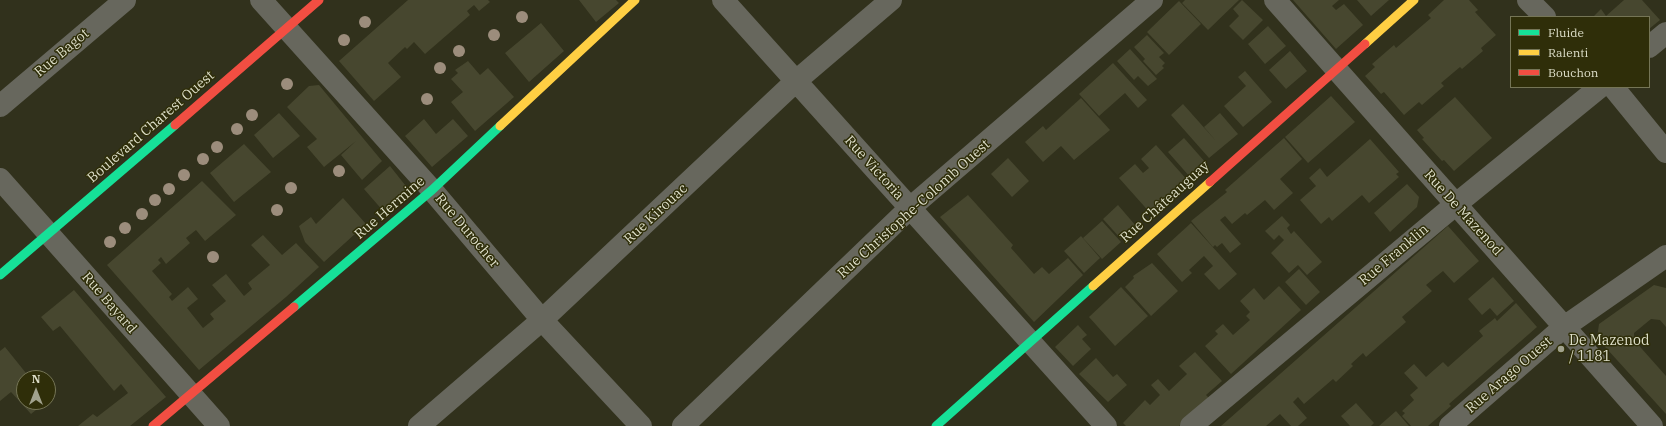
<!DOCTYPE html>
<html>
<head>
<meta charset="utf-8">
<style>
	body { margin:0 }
	#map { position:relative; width:1666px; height:426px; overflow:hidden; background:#31311c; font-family:"IBM Plex Serif",serif }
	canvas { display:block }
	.legend { position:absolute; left:1510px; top:16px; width:140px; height:72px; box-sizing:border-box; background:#2f2e09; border:1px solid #757556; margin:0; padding:5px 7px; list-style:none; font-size:12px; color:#dedfca }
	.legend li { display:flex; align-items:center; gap:8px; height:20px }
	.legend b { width:20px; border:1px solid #757556 }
	.north { position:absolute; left:16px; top:370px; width:40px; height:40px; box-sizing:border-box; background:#2f2e09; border:1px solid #757556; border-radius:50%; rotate:0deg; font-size:11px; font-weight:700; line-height:16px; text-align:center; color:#dedfca }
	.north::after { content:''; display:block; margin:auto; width:14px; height:18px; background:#a1a28d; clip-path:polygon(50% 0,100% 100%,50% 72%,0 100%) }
</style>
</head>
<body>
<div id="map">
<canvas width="1666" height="426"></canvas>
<ul class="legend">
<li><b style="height:5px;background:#16e098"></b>Fluide</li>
<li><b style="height:5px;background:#ffcf43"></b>Ralenti</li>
<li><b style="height:5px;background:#f24e42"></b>Bouchon</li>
</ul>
<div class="north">N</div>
</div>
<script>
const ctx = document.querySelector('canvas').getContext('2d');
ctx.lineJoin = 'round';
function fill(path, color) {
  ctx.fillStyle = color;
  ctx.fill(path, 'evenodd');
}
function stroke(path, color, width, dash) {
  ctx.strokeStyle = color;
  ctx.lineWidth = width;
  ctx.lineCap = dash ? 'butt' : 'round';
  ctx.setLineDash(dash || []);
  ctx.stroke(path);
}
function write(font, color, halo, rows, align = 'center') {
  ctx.font = font + ' "IBM Plex Serif",serif';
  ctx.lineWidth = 3;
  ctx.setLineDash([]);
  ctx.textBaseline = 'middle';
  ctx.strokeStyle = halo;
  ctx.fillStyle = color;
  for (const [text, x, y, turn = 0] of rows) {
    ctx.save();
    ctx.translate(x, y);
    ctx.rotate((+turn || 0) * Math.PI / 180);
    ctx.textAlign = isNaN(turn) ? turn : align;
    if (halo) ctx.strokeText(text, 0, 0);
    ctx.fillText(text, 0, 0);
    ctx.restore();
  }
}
fill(new Path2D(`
	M408 0H488L490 2 479 11 474 5 467 11 470 15 425 54 414 42 407 49 405 47 388 63 401 77 374 101 339 61Z
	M579 0H616L619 3 596 22Z
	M1185 0H1239L1208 30 1182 3Z
	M1242 0 1263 20 1243 40 1229 26 1239 16 1233 9Z
	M1293 0H1339L1332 6 1336 10 1344 4 1363 25 1336 49Z
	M1357 0H1389L1371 16Z
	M1444 0H1469L1478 10 1475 12 1496 35 1481 48 1483 51 1462 69 1460 67 1441 83 1444 86 1422 105 1419 102 1404 115 1384 92 1381 94 1365 76 1375 67 1372 64 1394 45 1396 48 1431 18 1428 15Z
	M1624 0H1642L1660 20 1649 29V17H1593L1601 9 1606 16Z
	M1179 1 1201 24 1169 55 1147 32Z
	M541 23 564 51 529 82 505 53Z
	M1268 26 1286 46 1265 64 1248 44Z
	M1147 35 1164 53 1159 57 1165 63 1162 66 1164 68 1156 75 1143 61 1145 59 1134 47Z
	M1130 49 1157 79 1148 86 1138 76 1134 80 1117 61Z
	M1290 51 1307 71 1286 89 1269 70Z
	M468 61 480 75 488 68 514 97 475 131 451 102 463 92 451 79 458 73 455 70Z
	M1113 63 1147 100 1138 108 1125 93 1099 116 1079 94Z
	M1245 71 1272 102 1243 127 1224 106 1246 86 1238 77Z
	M319 85 382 161 362 180 341 155 356 141 324 167 307 147 317 139 287 107 309 86Z
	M1331 96 1355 122 1308 163 1285 137Z
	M1455 97 1492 138 1454 171 1444 160 1442 161 1422 139 1424 138 1417 130Z
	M1081 98 1110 130 1074 160 1061 146 1043 162 1025 142 1043 126 1046 130Z
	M1183 104 1216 141 1204 127 1220 113 1238 134 1209 158 1171 115Z
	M279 113 300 136 273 158 254 135Z
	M424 119 436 134 453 119 468 136 432 167 405 136Z
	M1184 138 1206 163 1190 177 1168 152Z
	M1284 138 1302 159 1280 179 1293 193 1274 210 1265 200 1247 215 1245 213 1232 224 1225 216 1220 220 1241 244 1230 253 1222 243 1217 247 1215 245 1213 247 1191 221 1227 192 1225 190Z
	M1370 139 1399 172 1396 174 1399 177 1369 203 1362 195 1332 221 1329 217 1321 224 1300 200 1316 186 1309 178 1320 168 1327 177Z
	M244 144 271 172 234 202 210 173Z
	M1156 145 1189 182 1152 215 1119 178 1135 164 1143 173 1149 168 1141 159Z
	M1008 158 1029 181 1012 197 991 174Z
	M390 166 409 190 384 212 364 189Z
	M202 181 236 215 205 241 196 230 186 238 190 243 166 264 161 257 158 260 161 263 152 271 172 294 169 297 172 301 188 287 198 299 187 308 203 328 214 319 210 314 226 301 212 285 226 274 244 296 252 289 248 283 270 265 251 245 263 235 282 255 296 243 319 267 286 297 199 370 107 265Z
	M1407 184 1419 197 1417 207 1390 232 1374 213Z
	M968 195 1013 245 1011 248 1034 274 1042 267 1049 274 1068 258 1083 275 1034 322 940 217Z
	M343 198 366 224 324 262 305 242 299 226 311 217 316 224Z
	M1118 205 1136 226 1121 239 1103 219Z
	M1282 216 1290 225 1287 228 1291 234 1294 231 1322 262 1307 275 1298 265 1289 273 1271 253 1284 240 1279 235 1274 240 1265 231Z
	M1102 221 1121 242 1102 259 1083 238Z
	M1191 223 1237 274 1219 290 1204 274 1213 266 1204 256 1189 270 1192 273 1182 282 1157 254Z
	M1448 226 1479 261 1454 283 1443 271 1426 285 1432 291 1402 317 1406 322 1366 357 1363 353 1351 364 1353 366 1336 382 1333 379 1304 404 1298 397 1293 402 1307 418 1298 426H1291L1280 414 1266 426H1221Z
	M1081 236 1100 258 1084 273 1064 251Z
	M1152 263 1178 291 1151 316 1125 287 1134 278 1133 276Z
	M1299 269 1320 292 1306 305 1285 282Z
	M1493 277 1514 301 1497 316 1490 308 1482 315 1468 299Z
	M1654 285 1666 288V327L1660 320 1651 319 1634 333V340L1666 376V414L1597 338 1599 324Z
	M1279 286 1301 310 1231 374 1205 346 1218 334 1215 331 1223 324 1233 335 1250 320 1246 316 1250 312 1240 301 1254 288 1264 300Z
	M1121 287 1148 316 1115 346 1089 317Z
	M74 290 166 397 130 426H78L93 414 97 417 128 393 121 384 114 391 60 326 53 331 41 317Z
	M1516 303 1537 327 1449 404 1451 406 1428 426H1411L1402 416 1405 413 1402 411 1414 400 1410 395 1418 388 1404 373 1414 364 1426 377 1443 362 1448 367 1483 336 1479 331 1495 318 1497 321Z
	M1078 325 1087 335 1082 339 1091 349 1073 366 1055 347Z
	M5 347 30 378H24V402H46L31 414 11 392 0 401V351Z
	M1195 352 1222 381 1206 395 1209 398 1179 426H1126L1123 423 1145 400 1150 405 1160 395 1151 385 1158 379 1169 391 1187 374 1179 366Z
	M1096 358 1113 377 1117 374 1127 385 1108 402 1079 374Z
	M1356 403 1374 423 1371 426H1350L1341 416Z
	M1396 411 1409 426H1379Z`), '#47472f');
stroke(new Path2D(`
	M261 0 432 190 542 320 641 426
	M723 0 1106 426
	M1275 0 1652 426
	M1528 0 1545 17
	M1649 47 1666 33
	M1613 87 1666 152
	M0 106 125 0
	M0 179 219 426
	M419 426 542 320 796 81 891 0
	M683 426 910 208 1152 0
	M1191 426 1455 205 1600 87
	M1450 426 1564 327 1666 256`), '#67675d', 22);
stroke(new Path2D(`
	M0 275 175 125
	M294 307 432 190 500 126
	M936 426 1093 286`), '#16e098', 9);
stroke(new Path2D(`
	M1365 44 1414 0
	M500 126 635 0
	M1093 286 1210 182`), '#ffcf43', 9);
stroke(new Path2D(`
	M175 125 319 0
	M1210 182 1365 44
	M153 426 294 307`), '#f24e42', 9);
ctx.fillStyle = '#9c8d7c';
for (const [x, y] of [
	[522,17],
	[365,22],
	[494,35],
	[344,40],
	[459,51],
	[440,68],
	[287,84],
	[427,99],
	[252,115],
	[237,129],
	[217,147],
	[203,159],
	[339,171],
	[184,175],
	[291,188],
	[169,189],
	[155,200],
	[277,210],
	[142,214],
	[125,228],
	[110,242],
	[213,257]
]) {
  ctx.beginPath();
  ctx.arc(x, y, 6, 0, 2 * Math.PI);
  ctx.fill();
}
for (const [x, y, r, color] of [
	[1561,349,4,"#a1a28d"]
]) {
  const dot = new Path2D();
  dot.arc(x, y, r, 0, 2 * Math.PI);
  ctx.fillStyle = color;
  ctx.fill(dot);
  stroke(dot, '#2f2e09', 1.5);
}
write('14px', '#dedfca', '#2f2e09', [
	["Rue Bagot",62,53,-40],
	["Boulevard Charest Ouest",151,127,-41],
	["Rue Victoria",874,168,48],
	["Rue Châteauguay",1165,202,-42],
	["Rue Hermine",390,208,-41],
	["Rue Christophe-Colomb Ouest",914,209,-42],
	["Rue De Mazenod",1463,213,48],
	["Rue Kirouac",656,214,-43],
	["Rue Durocher",467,231,50],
	["Rue Franklin",1394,255,-40],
	["Rue Bayard",109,303,49],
	["Rue Arago Ouest",1509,375,-41]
]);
write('14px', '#dedfca', '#2f2e09', [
	["De Mazenod",1569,341],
	["/ 1181",1569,357]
], 'left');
</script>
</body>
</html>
